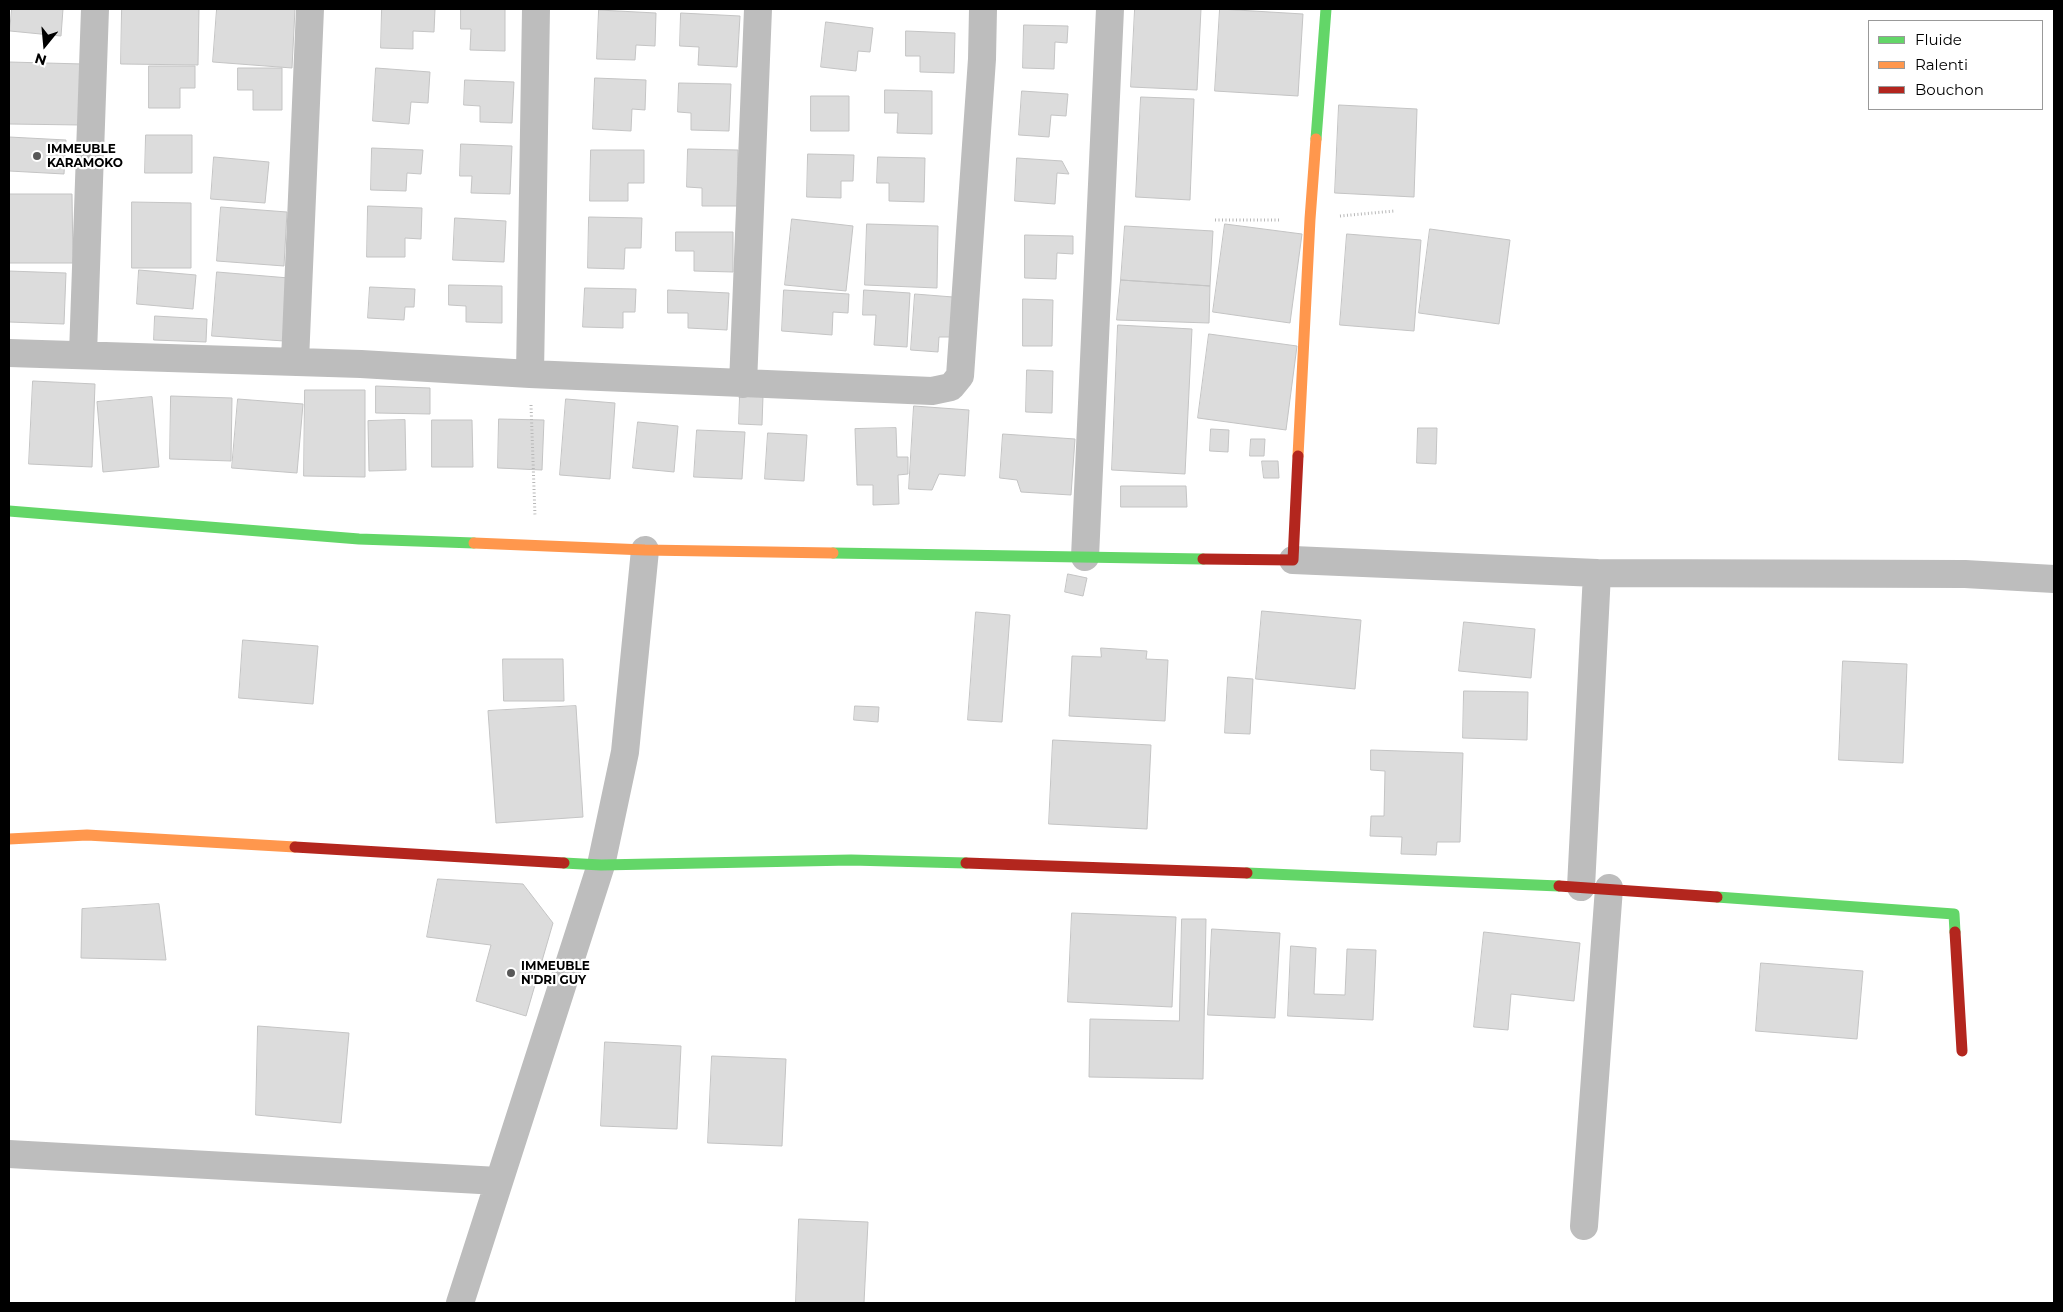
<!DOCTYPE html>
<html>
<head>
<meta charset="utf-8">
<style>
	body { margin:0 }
	#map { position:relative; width:2063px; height:1312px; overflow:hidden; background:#fff; font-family:Montserrat,sans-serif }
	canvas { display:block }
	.frame { position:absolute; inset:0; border:10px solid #000; pointer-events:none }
	.legend { position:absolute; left:1868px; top:20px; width:175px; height:90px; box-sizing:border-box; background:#fff; border:1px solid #999; margin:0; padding:6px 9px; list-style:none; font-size:15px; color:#000 }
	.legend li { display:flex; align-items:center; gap:10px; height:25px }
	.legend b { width:25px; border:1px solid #999 }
	.north { position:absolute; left:20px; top:20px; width:50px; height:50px; -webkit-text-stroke:4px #fff; paint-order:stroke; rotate:197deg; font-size:14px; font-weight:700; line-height:20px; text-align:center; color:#000 }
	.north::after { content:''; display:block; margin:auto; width:18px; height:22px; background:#000; clip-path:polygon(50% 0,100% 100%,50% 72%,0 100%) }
</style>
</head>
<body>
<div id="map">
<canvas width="2063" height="1312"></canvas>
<div class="frame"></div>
<ul class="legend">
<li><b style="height:6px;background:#63d668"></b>Fluide</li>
<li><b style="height:6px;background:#ff974d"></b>Ralenti</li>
<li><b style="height:6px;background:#b3261e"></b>Bouchon</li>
</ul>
<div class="north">N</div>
</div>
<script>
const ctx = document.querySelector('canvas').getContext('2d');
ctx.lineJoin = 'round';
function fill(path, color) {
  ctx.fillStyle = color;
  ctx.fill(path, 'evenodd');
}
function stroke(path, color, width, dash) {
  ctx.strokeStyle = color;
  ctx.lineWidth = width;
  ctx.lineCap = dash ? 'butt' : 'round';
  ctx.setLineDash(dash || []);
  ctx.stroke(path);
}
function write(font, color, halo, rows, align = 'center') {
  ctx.font = font + ' Montserrat,sans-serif';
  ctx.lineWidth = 4.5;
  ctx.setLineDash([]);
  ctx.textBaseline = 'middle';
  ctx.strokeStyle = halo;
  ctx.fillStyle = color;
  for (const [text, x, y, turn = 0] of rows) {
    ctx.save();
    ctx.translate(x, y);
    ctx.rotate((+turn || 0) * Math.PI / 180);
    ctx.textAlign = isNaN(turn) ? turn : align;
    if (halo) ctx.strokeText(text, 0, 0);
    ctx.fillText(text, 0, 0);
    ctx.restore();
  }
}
const building = new Path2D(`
	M12 9H63L61 36 10 31Z
	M122 9H199L198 65 121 64Z
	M217 9H295L292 68 213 62Z
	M382 9H435L434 32 413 31V49L381 48Z
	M461 9H505V51L470 50 471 29H461Z
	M1135 9H1201L1197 90 1131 87Z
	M1220 9 1303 14 1298 96 1215 91Z
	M599 10 656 13 655 46 636 45 635 60 597 59Z
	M681 13 740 16 737 67 698 65 699 47 680 46Z
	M826 22 873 28 870 52 858 51 856 71 821 67Z
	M1024 25 1068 26 1067 43 1055 42 1054 69 1023 68Z
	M906 31 955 33 954 73 920 72V56H906Z
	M9 62 83 64 81 125 9 124Z
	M149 66H195V88H180V108H149Z
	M238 68H282V110H253V90H238Z
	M376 68 430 72 428 103 411 102 409 124 373 121Z
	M595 78 646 80 645 110 632 109 631 131 593 129Z
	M465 80 514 82 512 123 480 122V106L464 105Z
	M679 83 731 84 729 131 691 130V113L678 112Z
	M885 90 932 91V134L897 133 898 113H885Z
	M1022 91 1068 94 1066 116 1051 115 1049 137 1019 135Z
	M811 96H849V131H811Z
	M1141 97 1194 99 1190 200 1136 197Z
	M1339 105 1417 109 1414 197 1335 193Z
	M146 135H192V173H145Z
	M9 137 66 140 64 174 9 171Z
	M461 144 512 146 510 194 471 193 472 176H460Z
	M372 148 423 150 421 174 407 173 406 191 371 190Z
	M688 149 738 150 737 206H702V188L687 187Z
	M591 150H644V183H628V201H590Z
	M808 154 854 155 853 181H841V198L807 197Z
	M214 157 269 162 265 203 211 199Z
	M878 157 925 158 924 202 889 201V183H877Z
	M1017 158 1062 161 1069 174 1057 173 1055 204 1015 201Z
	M9 194H72L73 263H9Z
	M132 202 191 203V268H132Z
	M368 206 422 208 421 239 405 238V257H367Z
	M221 207 287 212 284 266 217 261Z
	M589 217 642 218 641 248H625L624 269 588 268Z
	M455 218 506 221 504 262 453 260Z
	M792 219 853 226 846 291 785 285Z
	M867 224 938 226 937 288 865 285Z
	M1225 224 1302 234 1290 323 1213 312Z
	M1125 226 1213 231 1210 286 1121 280Z
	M1430 229 1510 240 1499 324 1419 313Z
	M676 232H733V272L694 271V251H676Z
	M1347 234 1421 240 1414 331 1340 325Z
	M1025 235 1073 236V254L1057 253 1056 279 1025 278Z
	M139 270 196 275 193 309 137 304Z
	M9 271 66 273 64 324 9 322Z
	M217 272 289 278 284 341 212 336Z
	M1121 280 1210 286 1209 323 1117 320Z
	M449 285 502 286V323L466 322V306L449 305Z
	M370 287 415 289 414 307H405L404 320 368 318Z
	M585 288 636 289 635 312H623V328L583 327Z
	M668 290 729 293 727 330 688 328V313H668Z
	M784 290 849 294 848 313 833 312 832 335 782 331Z
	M864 290 910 293 907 347 874 345 876 315H863Z
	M915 294 953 297 950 337H939L938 352 911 350Z
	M1023 299 1053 300 1052 346H1023Z
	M155 316 207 319 206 342 154 340Z
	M1118 325 1192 329 1185 474 1112 470Z
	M1209 334 1297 346 1286 430 1198 418Z
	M1027 370 1053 371 1052 413 1026 412Z
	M33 381 95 384 92 467 29 464Z
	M376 386 430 388V414L376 413Z
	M305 390H365V477L304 476Z
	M740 395 763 396 762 425 739 424Z
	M171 396 232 398 231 461 170 459Z
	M152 397 159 467 103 472 97 402Z
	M238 399 303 404 297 473 232 468Z
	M566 399 615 403 610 479 560 475Z
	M914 406 969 410 965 476 939 474 932 490 909 489Z
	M499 419 544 420 542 470 498 468Z
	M405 420 406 470 369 471 368 421Z
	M432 420H472L473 467H432Z
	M638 422 678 426 674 472 633 468Z
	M896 428 897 457H908V474L898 475 899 504 873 505V485H857L855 429Z
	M1418 428H1437L1436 464 1417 463Z
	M1211 429 1229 430 1228 452 1210 451Z
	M697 430 745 432 742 479 694 477Z
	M768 433 807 435 804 481 765 479Z
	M1003 434 1075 439 1071 495 1021 492 1017 480 1000 478Z
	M1251 439H1265L1264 456H1250Z
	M1262 461H1278L1279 478H1264Z
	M1121 486H1186L1187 507H1121Z
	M1068 574 1087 578 1083 596 1065 592Z
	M1262 611 1361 620 1355 689 1256 679Z
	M976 612 1010 615 1002 722 968 720Z
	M1464 622 1535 629 1531 678 1459 671Z
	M243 640 318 646 313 704 239 698Z
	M1101 648 1147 651 1146 659 1168 660 1165 721 1069 716 1072 656 1101 657Z
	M503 659H563L564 701H504Z
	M1843 661 1907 664 1903 763 1839 760Z
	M1228 677 1253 679 1250 734 1225 733Z
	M1464 691 1528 692 1527 740 1463 738Z
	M576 706 583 817 496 823 488 711Z
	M855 706 879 707 878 722 854 720Z
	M1053 740 1151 745 1147 829 1049 824Z
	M1371 750 1463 753 1460 842H1437L1436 855 1401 854 1402 837 1370 836 1371 816H1384L1385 771 1371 770Z
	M438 879 523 884 553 923 526 1016 476 1001 491 945 427 937Z
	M159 904 166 960 81 958 82 909Z
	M1072 913 1176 917 1172 1007 1068 1002Z
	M1182 919H1206L1203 1079 1089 1077 1090 1019 1179 1021Z
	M1212 929 1280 933 1275 1018 1208 1015Z
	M1484 932 1580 943 1574 1001 1511 994 1508 1030 1474 1027Z
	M1291 946 1316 948 1314 994 1345 995 1347 949 1376 950 1373 1020 1288 1016Z
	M1761 963 1863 971 1857 1039 1756 1031Z
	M258 1026 349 1033 341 1123 256 1115Z
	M605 1042 681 1046 677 1129 601 1126Z
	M712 1056 786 1059 782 1146 708 1143Z
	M799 1219 868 1222 864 1303H796Z`);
fill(building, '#dcdcdc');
stroke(building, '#c4c4c4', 1);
stroke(new Path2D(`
	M1340 216 1394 211
	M1215 220H1279
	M531 405 535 516`), '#b8b8b8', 3, [1, 2.5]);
stroke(new Path2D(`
	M9 353 361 364 530 374 932 391 951 387 960 376 982 59 983 9
	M83 354 95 9
	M295 361 310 9
	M530 374 536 9
	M743 384 758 9
	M1085 557 1110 9
	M1293 560 1597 573 1965 574 2054 579
	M1581 887 1597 573
	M9 1154 498 1181
	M1584 1226 1609 888
	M460 1303 601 865 625 752 645 550`), '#bdbdbd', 28);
stroke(new Path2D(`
	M1316 139 1326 9
	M9 511 359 539 474 543
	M833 553 1203 559
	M564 863 601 865 851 860 966 863
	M1247 873 1559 886
	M1717 897 1954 914 1955 932`), '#63d668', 11);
stroke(new Path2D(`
	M1298 456 1310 219 1316 139
	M474 543 645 550 833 553
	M9 839 87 835 295 847`), '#ff974d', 11);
stroke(new Path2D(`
	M1203 559 1293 560 1298 456
	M295 847 564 863
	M966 863 1247 873
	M1559 886 1717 897
	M1955 932 1962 1051`), '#b3261e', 11);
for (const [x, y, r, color] of [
	[37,156,5,"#595959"],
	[511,973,5,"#595959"]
]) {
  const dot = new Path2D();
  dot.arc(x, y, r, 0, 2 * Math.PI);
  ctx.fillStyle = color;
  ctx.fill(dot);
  stroke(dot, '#fff', 2);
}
write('bold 12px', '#000', '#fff', [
	["IMMEUBLE",47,149],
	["KARAMOKO",47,163],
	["IMMEUBLE",521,966],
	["N'DRI GUY",521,980]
], 'left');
</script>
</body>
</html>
